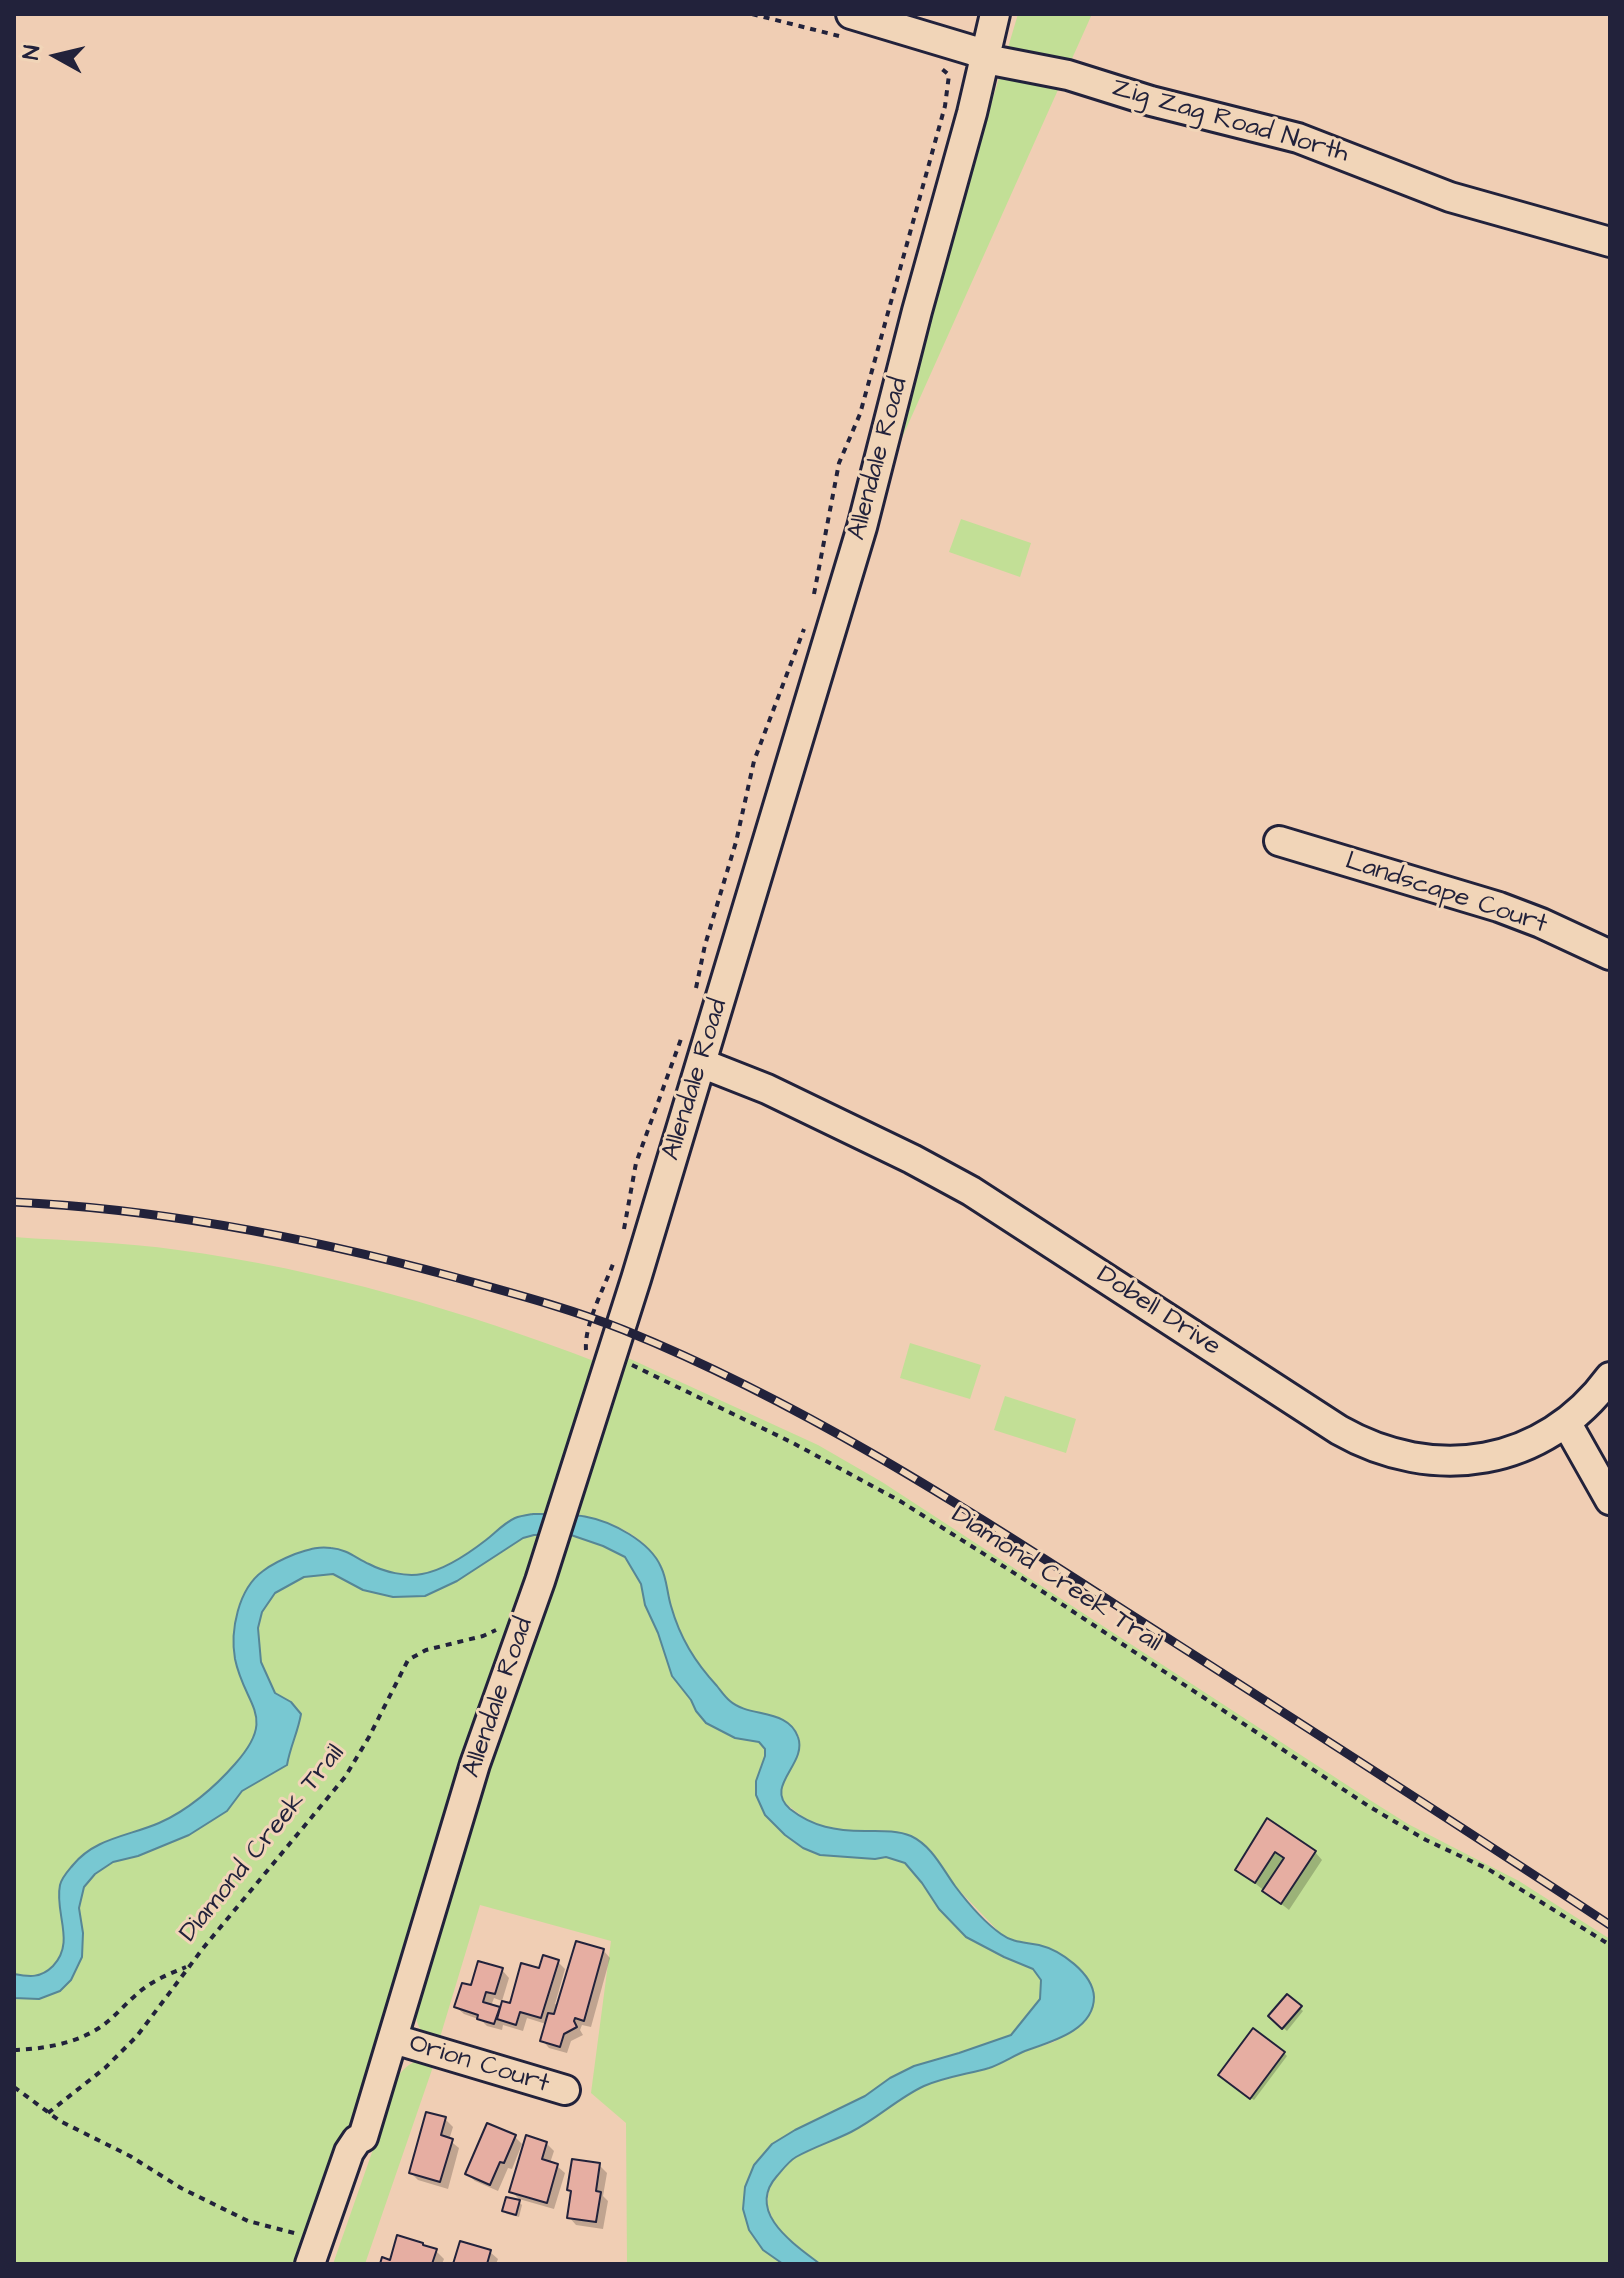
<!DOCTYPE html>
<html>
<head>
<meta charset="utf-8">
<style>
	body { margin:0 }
	#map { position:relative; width:1624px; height:2278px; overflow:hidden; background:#f0ceb4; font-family:"Architects Daughter",sans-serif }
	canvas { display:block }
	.frame { position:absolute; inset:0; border:16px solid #22223b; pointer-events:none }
	.north { position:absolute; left:16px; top:16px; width:80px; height:80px; -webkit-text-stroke:6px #f1d5b8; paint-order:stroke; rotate:278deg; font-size:22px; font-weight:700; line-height:32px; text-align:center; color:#22223b }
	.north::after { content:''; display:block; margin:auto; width:28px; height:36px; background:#22223b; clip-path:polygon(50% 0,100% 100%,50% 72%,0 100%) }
</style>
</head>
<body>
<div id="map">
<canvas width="1624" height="2278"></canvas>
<div class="frame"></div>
<div class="north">N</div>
</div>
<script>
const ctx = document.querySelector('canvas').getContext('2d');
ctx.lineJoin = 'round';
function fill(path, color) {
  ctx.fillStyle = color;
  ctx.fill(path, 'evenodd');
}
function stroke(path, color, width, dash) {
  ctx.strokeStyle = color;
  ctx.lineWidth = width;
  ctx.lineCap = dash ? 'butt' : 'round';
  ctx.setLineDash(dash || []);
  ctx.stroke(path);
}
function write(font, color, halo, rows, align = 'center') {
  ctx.font = font + ' "Architects Daughter",sans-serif';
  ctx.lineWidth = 6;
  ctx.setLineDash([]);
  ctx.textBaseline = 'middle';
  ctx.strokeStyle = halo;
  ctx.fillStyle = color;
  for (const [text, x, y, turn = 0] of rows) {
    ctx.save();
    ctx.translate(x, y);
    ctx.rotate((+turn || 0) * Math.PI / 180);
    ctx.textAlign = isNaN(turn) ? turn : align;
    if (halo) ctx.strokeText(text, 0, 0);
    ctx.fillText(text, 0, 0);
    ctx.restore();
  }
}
fill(new Path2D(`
	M1018 14H1092L871 507Z
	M961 519 1031 543 1020 577 949 552Z
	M14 1237C68 1241 124 1242 178 1250 320 1269 465 1311 599 1363L370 2073 305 2264H14Z
	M910 1343 981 1365 970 1399 900 1378Z
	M626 1357 818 1445 882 1482 1373 1802 1408 1824 1519 1881 1610 1939V2264H820L776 2228 767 2204 770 2184 792 2159 853 2131 899 2100 925 2085 990 2067 1026 2051 1054 2042 1083 2022 1094 2001 1093 1991 1061 1956 1051 1949 1037 1944 1019 1943 1002 1935 956 1887 933 1853 918 1840 908 1835 881 1830 840 1831 825 1828 810 1822 782 1801C776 1779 809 1754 797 1733 782 1709 752 1717 731 1703 724 1698 717 1687 711 1680 690 1657 677 1631 669 1600 666 1589 666 1576 660 1565 644 1532 602 1517 568 1514Z
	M1005 1396 1076 1419 1066 1453 994 1430Z
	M568 1534 603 1546 625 1557 641 1584 645 1605 658 1633 672 1676 691 1700 696 1711 706 1723 748 1741 759 1742C768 1752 765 1757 760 1767L785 1835 803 1848 820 1855 874 1859 886 1857 905 1863 922 1883 939 1909 1004 1957 1033 1969 1041 1980 1040 1999 1011 2035 959 2053 914 2066 890 2078 865 2096 834 2112 743 2209C751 2238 758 2247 783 2264H627L626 2123 591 2093 611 1941 480 1905 438 2044C421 2033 417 2029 415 2009L457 1857Z
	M436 2058 365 2264H333L399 2075C410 2061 419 2059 436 2058Z`), '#c2df96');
const water = new Path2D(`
	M533 1514C572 1514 595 1513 629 1534 642 1542 655 1553 661 1567 667 1579 667 1593 671 1606 680 1638 695 1662 717 1686 721 1691 725 1697 730 1701 749 1718 788 1708 798 1737 808 1764 763 1786 790 1809 813 1827 836 1831 865 1831 880 1831 897 1830 911 1836 932 1846 942 1868 955 1886 967 1902 984 1922 1001 1934 1013 1943 1025 1942 1039 1945 1060 1950 1093 1973 1094 1997 1094 2031 1050 2042 1025 2051 1013 2056 1001 2064 989 2068 968 2074 945 2077 924 2086 898 2098 877 2119 851 2132 833 2141 814 2147 796 2157 789 2161 783 2169 777 2176 745 2212 794 2244 820 2264H783L763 2250 749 2230 743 2209 745 2187 754 2165 772 2144 795 2130 865 2096 890 2078 914 2066 959 2053 1011 2035 1040 1999 1041 1980 1033 1969 1004 1957 966 1937 939 1909 922 1883 905 1863 886 1857 875 1859 820 1855 803 1848 785 1835 765 1815 756 1795V1781L765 1756V1749L759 1742 735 1738 706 1723 696 1711 691 1700 672 1676 658 1633 645 1605 641 1584 625 1557 603 1546 568 1534 534 1535 523 1538 457 1581 425 1596 393 1597 363 1590 333 1574 304 1577 275 1593 262 1612 258 1628 261 1662 275 1693 291 1702 301 1714C298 1732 290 1747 287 1765L242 1791 227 1811 189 1835 138 1856 113 1862 95 1874 84 1887 79 1908 83 1933 82 1957 71 1980 60 1991 39 1999 14 1998V1974C30 1977 41 1978 53 1966 76 1942 54 1913 60 1885 62 1877 68 1871 73 1865 95 1838 129 1836 159 1823 187 1811 215 1787 235 1764 278 1716 245 1707 235 1659 230 1631 238 1589 263 1571 272 1564 285 1558 295 1554 308 1550 317 1546 331 1548 346 1549 356 1558 369 1564 384 1572 406 1577 422 1574 445 1570 468 1554 486 1540 495 1533 504 1523 515 1518 520 1516 527 1515 533 1514Z`);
fill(water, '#78c8d2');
stroke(water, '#568696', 2);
fill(new Path2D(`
	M1267 1820 1315 1852 1322 1860 1289 1910 1238 1870Z
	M603 1950 610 1958 591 2027 582 2025 580 2030 583 2035 571 2041 567 2053 549 2048 542 2040 546 2024 527 2018 523 2031 503 2025 502 2030 487 2026 481 2020 464 2014 456 2007 472 1988 502 1970 509 1978 502 2001 494 1998 491 2006 502 2009 511 2006 540 1971 558 1962 565 1969 555 2004 559 2005Z
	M1287 1996 1303 2011 1287 2031 1270 2016Z
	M1284 2053 1287 2056 1254 2100 1223 2078Z
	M445 2119 453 2127 449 2140 459 2148 448 2189 418 2180 411 2173Z
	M515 2137 522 2144 512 2169 508 2168 498 2191 475 2181 467 2174Z
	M546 2143 554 2151 550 2163 557 2166 565 2173 554 2209 519 2199 511 2191Z
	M599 2165 607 2173 603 2196 608 2201 603 2229 576 2225 569 2217 573 2193Z
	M519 2202 522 2205 519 2217 507 2214 504 2211Z
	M422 2244 426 2248 436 2251 444 2259 442 2264H382Z
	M490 2252 498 2259 496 2264H455Z`), '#0003');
const building = new Path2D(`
	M1267 1818 1316 1851 1281 1904 1262 1891 1284 1858 1275 1852 1255 1883 1235 1870Z
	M576 1941 604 1949 584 2021 575 2018 574 2021 577 2027 564 2034 560 2047 540 2041 548 2013 554 2014Z
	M543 1955 559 1960 541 2018 520 2012 516 2025 497 2019 502 2001 510 2003 521 1963 539 1968Z
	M478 1961 503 1968 495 1994 486 1992 483 2002 500 2007 494 2024 477 2019 478 2015 454 2007 462 1983 471 1985Z
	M1287 1994 1302 2006 1282 2029 1268 2016Z
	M1253 2028 1285 2052 1250 2099 1218 2075Z
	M426 2112 446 2117 441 2135 453 2139 440 2182 409 2173Z
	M487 2123 516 2135 504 2163 500 2162 490 2185 465 2174Z
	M526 2135 547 2142 542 2159 558 2164 547 2203 509 2192Z
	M572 2159 600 2163 596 2191 601 2192 596 2222 567 2218 571 2191 567 2190Z
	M506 2197 520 2200 516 2215 502 2211Z
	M397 2235 423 2243V2245L437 2249 432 2264H380L382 2257 390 2260Z
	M460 2241 491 2250 487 2264H453Z`);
fill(building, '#e6aea2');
stroke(building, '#22223b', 2);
const minor = new Path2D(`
	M851 14 971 50 996 61 1068 75 1151 101 1298 138 1450 197 1610 242
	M1279 841 1499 907 1541 923 1610 955
	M701 1063 767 1089 912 1159 971 1191 1339 1430C1434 1484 1544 1467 1610 1377
	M1566 1422 1610 1500
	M394 2039 565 2090
	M310 2264 349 2152 357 2140 363 2137 475 1764 540 1581 636 1279 862 527 917 311 972 113 995 14`);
stroke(minor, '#22223b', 34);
stroke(new Path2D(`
	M752 14 839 36
	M814 594 839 463 860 414 945 106 949 75 942 69
	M696 988 705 945 736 842 754 761 804 629
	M624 1229 636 1163 681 1039
	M586 1350C584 1325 604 1288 613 1264
	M632 1365 793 1443 900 1501 1022 1578 1370 1807 1426 1840 1488 1869 1610 1945
	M14 2050C43 2049 74 2044 99 2028 113 2019 124 2005 137 1994 151 1981 169 1974 186 1967
	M14 2087 60 2121 130 2156 181 2188 248 2221 298 2234
	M48 2113 105 2068 137 2036 204 1947 345 1777 369 1737 408 1660 426 1650 483 1636 496 1630`), '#22223b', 4, [6, 6]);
stroke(minor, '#f1d5b8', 28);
const rail = new Path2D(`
	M14 1202C163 1209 310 1238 454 1277 511 1293 569 1308 624 1330 804 1403 967 1509 1130 1614 1291 1717 1451 1820 1610 1925`);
stroke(rail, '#22223b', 9);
stroke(rail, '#f1d5b8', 6, [18]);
write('26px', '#22223b', '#f1d5b8', [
	["Zig Zag Road North",1230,122,16],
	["Allendale Road",879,459,-75],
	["Landscape Court",1446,894,18],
	["Allendale Road",696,1080,-73],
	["Dobell Drive",1158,1312,33],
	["Diamond Creek Trail",1056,1580,33],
	["Allendale Road",499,1698,-71],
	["Diamond Creek Trail",263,1844,-51],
	["Orion Court",479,2065,17]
]);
</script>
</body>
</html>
